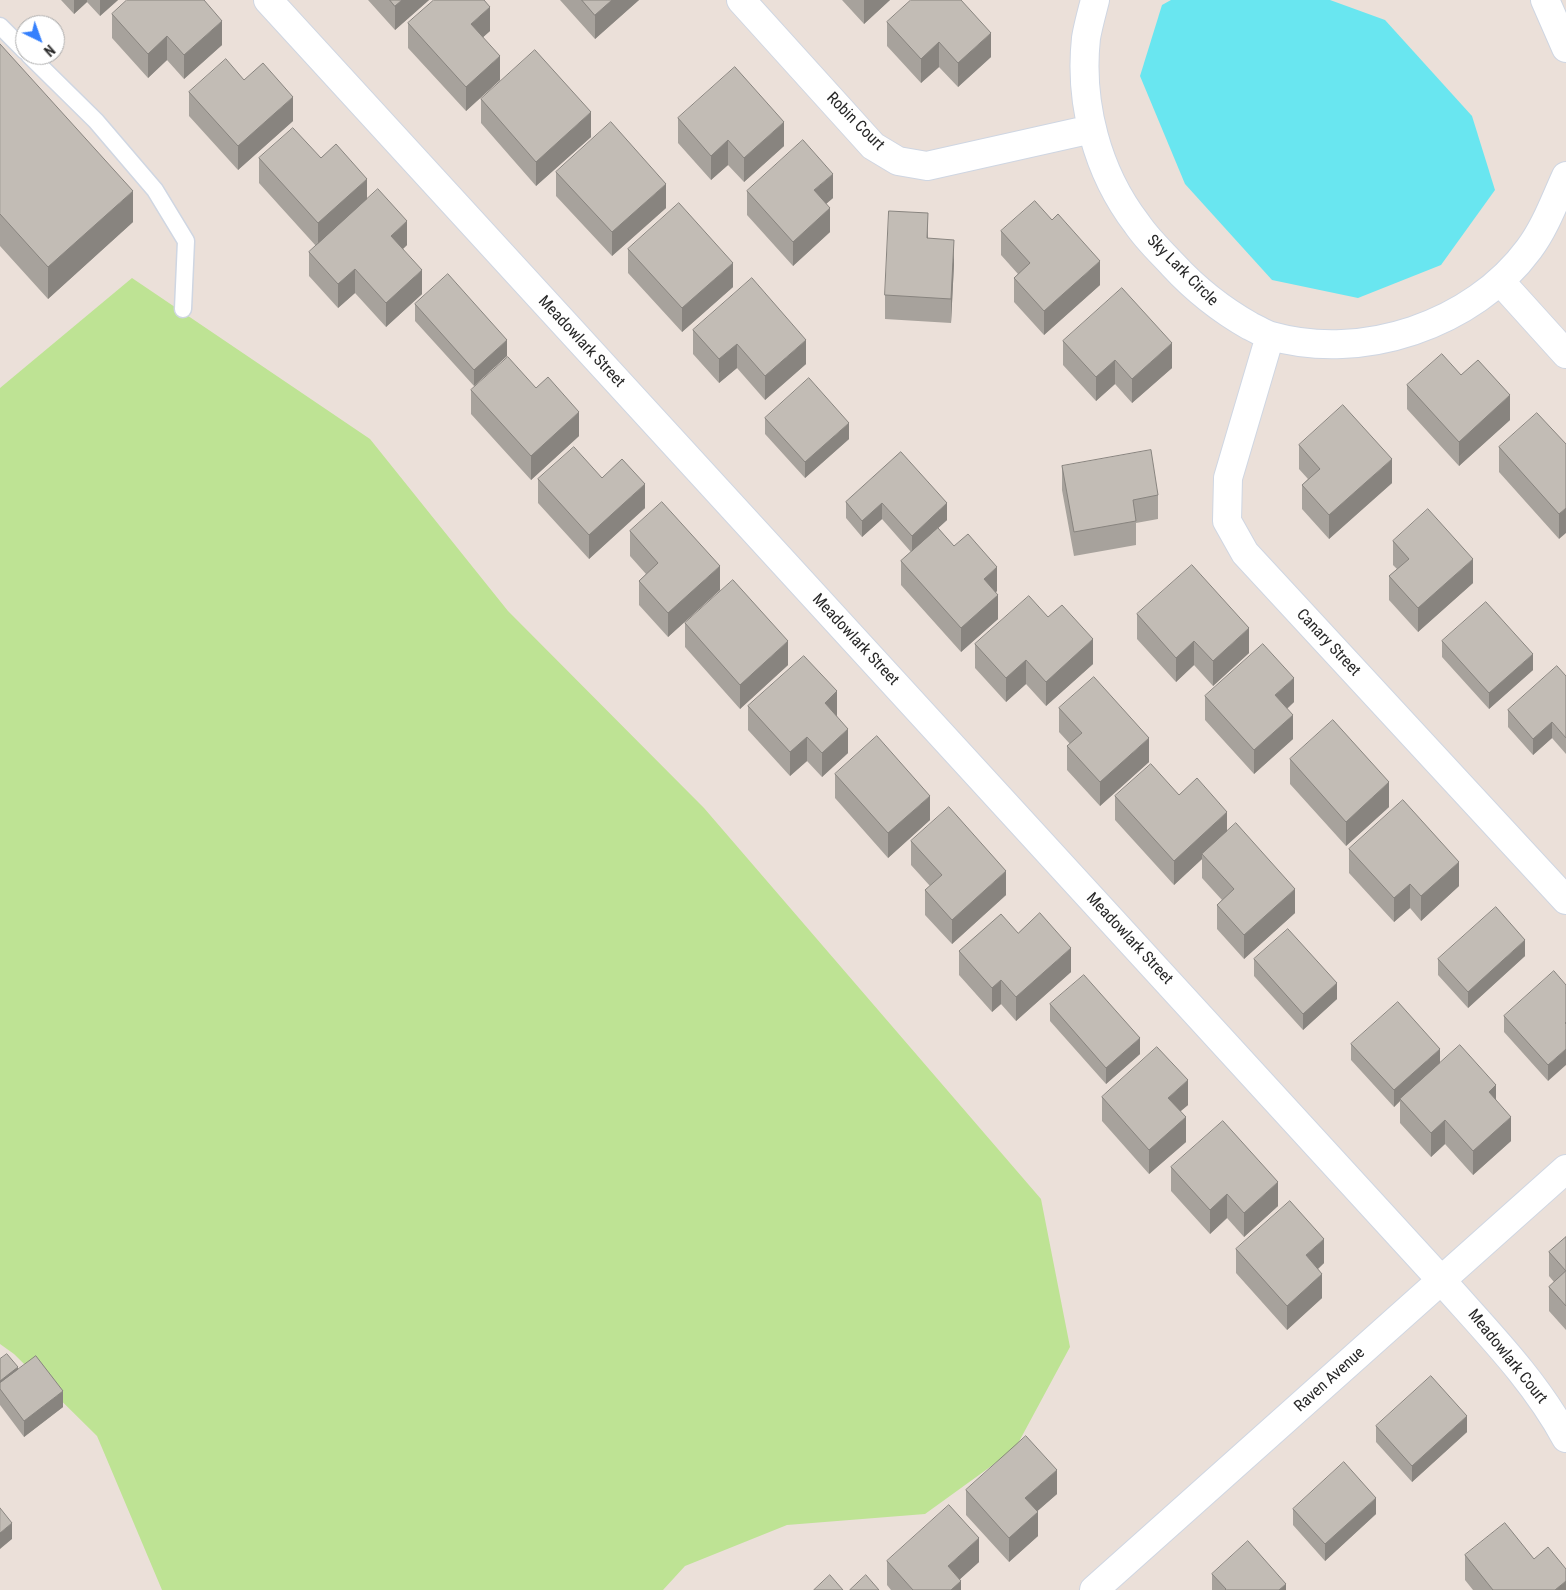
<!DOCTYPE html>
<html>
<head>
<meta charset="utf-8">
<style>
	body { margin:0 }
	#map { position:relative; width:1566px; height:1590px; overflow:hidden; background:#ebe0d9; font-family:"Roboto Condensed",sans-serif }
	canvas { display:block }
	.north { position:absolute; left:15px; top:15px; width:50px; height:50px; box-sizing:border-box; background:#fff; border:1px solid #a9a9a9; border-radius:50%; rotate:138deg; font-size:14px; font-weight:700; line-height:20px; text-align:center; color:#282828 }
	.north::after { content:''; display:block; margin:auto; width:18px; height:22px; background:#3580fd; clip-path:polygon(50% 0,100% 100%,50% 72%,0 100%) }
</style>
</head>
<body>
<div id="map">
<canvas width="1566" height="1590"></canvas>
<div class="north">N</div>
</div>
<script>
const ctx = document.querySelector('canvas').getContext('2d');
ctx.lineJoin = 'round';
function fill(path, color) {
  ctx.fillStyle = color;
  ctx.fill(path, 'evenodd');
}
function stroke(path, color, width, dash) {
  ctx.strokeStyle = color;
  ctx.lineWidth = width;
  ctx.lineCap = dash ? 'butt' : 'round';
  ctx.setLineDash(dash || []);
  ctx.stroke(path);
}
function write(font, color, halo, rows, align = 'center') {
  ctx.font = font + ' "Roboto Condensed",sans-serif';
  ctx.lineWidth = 4;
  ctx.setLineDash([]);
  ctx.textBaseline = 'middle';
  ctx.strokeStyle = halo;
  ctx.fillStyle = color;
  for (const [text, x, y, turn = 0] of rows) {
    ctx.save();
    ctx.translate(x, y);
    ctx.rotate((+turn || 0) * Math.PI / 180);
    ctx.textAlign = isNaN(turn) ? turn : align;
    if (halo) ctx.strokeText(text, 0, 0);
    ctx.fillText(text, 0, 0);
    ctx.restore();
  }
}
fill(new Path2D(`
	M132 278 370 439 508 611 704 808 1041 1199 1070 1347 1015 1449 925 1514 787 1525 685 1566 663 1590H162L97 1436 14 1354 0 1344V388Z`), '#bee394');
fill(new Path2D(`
	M1171 0H1330L1385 20 1472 116 1495 190 1441 265 1358 298 1272 280 1185 184 1140 76 1162 5Z`), '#69e6f0');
const service = new Path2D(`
	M0 26 25 51
	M29 55 96 121 155 190 186 241 183 309`);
const minor = new Path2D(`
	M268 0 1442 1281C1486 1331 1534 1379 1566 1438
	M741 0 873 146 898 161 927 166 1092 129
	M1095 0C1092 12 1088 26 1086 38 1079 103 1097 172 1137 224 1147 239 1161 252 1173 265 1197 291 1220 309 1250 326 1257 329 1264 334 1271 336 1362 362 1473 325 1529 249 1545 228 1555 200 1566 176
	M1545 0 1566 48
	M1500 281 1566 354
	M1270 336 1228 478 1227 521 1245 553 1566 900
	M1094 1590 1566 1169`);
stroke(service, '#cfd6e2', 19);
stroke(minor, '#cfd6e2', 30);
stroke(service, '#fff', 16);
stroke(minor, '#fff', 28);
fill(new Path2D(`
	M61 0H118L100 16 87 2 74 14Z
	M368 0H429L395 30Z
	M560 0H639L595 39Z
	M842 0H890L864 24Z
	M112 14 222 45 184 79 167 60 148 78 112 38Z
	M887 22 991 57 958 87 939 67 921 83 887 46Z
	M408 23 490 31 483 37 500 80 466 111 408 48Z
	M0 44 133 222 48 299 0 246Z
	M244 80 293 121 238 170 189 116V92Z
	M481 99 591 137 536 186 481 123Z
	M678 118 784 146 744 182 728 165 711 180 678 143Z
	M259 158H321L367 199 407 245 403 249 422 294 386 327 355 293 338 308 309 276V252L316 246 259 183Z
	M556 172 666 208 612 256 556 196Z
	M747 191 833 198 826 204 830 232 793 266 747 215Z
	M1001 231 1100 285 1044 335 1014 302V278L1018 274 1001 255Z
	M928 238 954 264 951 323 885 319V295Z
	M628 249 733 287 682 332 628 273Z
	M415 304 507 356 474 386 415 321Z
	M693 330 806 364 765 400 737 368 719 383 693 354Z
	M1063 341 1172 368 1132 403 1115 384 1096 401 1063 365Z
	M1461 375 1510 420 1459 466 1407 409V385Z
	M536 388 579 436 531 480 471 414V390Z
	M765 418 849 439 805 478 765 434Z
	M1566 444 1559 539 1499 472V447Z
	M1299 445 1392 483 1329 539 1302 509V485L1308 479 1299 469Z
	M901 452 947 520 938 528 954 546 997 591 996 592 998 619 961 652 901 585V561L911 552 882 519 862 537 846 518V502Z
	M1062 466 1158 495V519L1136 523V545L1074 556 1062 490Z
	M602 478 645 508 589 559 538 503V479Z
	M630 531 720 590 668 637 639 605V581L646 574 630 556Z
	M1393 541 1473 583 1418 632 1389 600V576L1397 569 1393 565Z
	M1137 614 1249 653 1213 686 1194 665 1176 682 1137 639Z
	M1048 617 1093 664 1046 706 1026 684 1006 702 975 668V644Z
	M685 623 788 665 740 709 685 647Z
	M1442 641 1533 670 1489 709 1442 657Z
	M1566 676V754L1552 738 1533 755 1508 727V710Z
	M1205 696 1294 702 1287 709 1293 739 1254 774 1205 720Z
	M748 706 837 716 848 753 822 777 807 761 790 776 748 730Z
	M1059 708 1149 762 1100 806 1067 770V746L1070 744 1059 732Z
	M1290 759 1389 807 1346 846 1290 784Z
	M835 774 930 820 888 858 835 798Z
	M1179 795 1227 831 1295 913 1244 959 1217 929V905L1222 900 1202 878V859L1174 885 1115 820V796Z
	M911 841 1006 895 952 944 925 915V890L930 886 911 865Z
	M1349 849 1459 886 1421 921 1410 908 1394 922 1349 873Z
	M1018 933 1071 972 1016 1021 1001 1004 992 1012 959 975V951Z
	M1525 956 1468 1008 1438 975V959Z
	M1254 959 1337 999 1303 1030 1254 976Z
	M1566 985 1548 1081 1504 1032V1016Z
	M1050 1004 1140 1054 1106 1084 1050 1021Z
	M1351 1044 1440 1064 1496 1099 1511 1141 1473 1175 1445 1144 1431 1157 1400 1123V1101L1394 1107 1351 1060Z
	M1102 1097 1188 1105 1180 1111 1186 1142 1149 1174 1102 1121Z
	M1171 1167 1278 1206 1244 1237 1227 1218 1210 1234 1171 1191Z
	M1566 1237V1330L1549 1311V1287L1554 1282 1549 1276V1252Z
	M1236 1249 1324 1263 1318 1269 1322 1298 1287 1330 1236 1273Z
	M0 1359 18 1370 63 1407 24 1437 0 1405Z
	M1376 1426 1467 1432 1412 1482 1376 1442Z
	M966 1490 1057 1494 1037 1511 1038 1536 1009 1562 966 1515Z
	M1293 1509 1376 1514 1325 1561 1293 1525Z
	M1465 1555 1534 1559 1566 1590H1473L1465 1580Z
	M887 1561 979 1562 960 1579 961 1590H891L887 1585Z
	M1212 1574 1286 1590H1212Z`), '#a7a29c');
fill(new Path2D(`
	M74 0H87V2L74 14Z
	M100 0H118L100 16Z
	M402 0H429L395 30V6Z
	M612 0H639L595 39V15Z
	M864 0H890L864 24Z
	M490 7V31L471 48V24Z
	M222 21V45L184 79V55Z
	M991 33V57L958 87V63Z
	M167 36V60L148 78V54Z
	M939 42V67L921 83V59Z
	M500 56V80L466 111V87Z
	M293 97V121L238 170V146Z
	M591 112V137L536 186V162Z
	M784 122V146L744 182V158Z
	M728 140V165L711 180V156Z
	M833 174V198L814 214V190Z
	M367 179V203L318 247V223Z
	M666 184V208L612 256V232Z
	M133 191V222L48 299V267Z
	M830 208V232L793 266V242Z
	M928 213V237L927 263V238Z
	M407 221V245L391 260V236Z
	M954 240V264L951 323V299Z
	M1100 261V285L1044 335V311Z
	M733 263V287L682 332V308Z
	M355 269V293L338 308V284Z
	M422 270V294L386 327V303Z
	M507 340V356L474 386V370Z
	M806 340V364L765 400V376Z
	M1172 343V368L1132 403V379Z
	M737 344V368L719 383V359Z
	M1115 360V384L1096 401V377Z
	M1510 395V420L1459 466V442Z
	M579 412V436L531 480V456Z
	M849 423V439L805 478V462Z
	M1392 459V483L1329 539V515Z
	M645 484V508L589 559V535Z
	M882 503V519L862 537V521Z
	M947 503V520L912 552V536Z
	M1566 508V533L1559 539V514Z
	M1473 559V583L1418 632V608Z
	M720 566V590L668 637V613Z
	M997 567V591L984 603V579Z
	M998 595V619L961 652V628Z
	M1249 628V653L1213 686V661Z
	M1093 639V664L1046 706V682Z
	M788 641V665L740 709V685Z
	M1194 641V665L1176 682V658Z
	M1533 654V670L1489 709V693Z
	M1026 660V684L1006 702V678Z
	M1294 678V702L1275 719V695Z
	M837 691V716L825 727V703Z
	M1293 715V739L1254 774V750Z
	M1552 722V738L1533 755V739Z
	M848 729V753L822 777V753Z
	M807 737V761L790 776V752Z
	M1149 738V762L1100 806V782Z
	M1389 782V807L1346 846V822Z
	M930 796V820L888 858V833Z
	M1227 812V836L1202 854V859L1174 885V861Z
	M1459 862V886L1421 921V896Z
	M1006 871V895L952 944V920Z
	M1410 884V908L1394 922V898Z
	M1295 889V913L1244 959V935Z
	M1525 940V956L1468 1008V992Z
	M1071 948V972L1016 1021V997Z
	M1001 980V1004L992 1012V988Z
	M1337 983V999L1303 1030V1014Z
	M1140 1038V1054L1106 1084V1068Z
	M1440 1049V1065L1400 1099V1101L1394 1107V1090Z
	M1566 1049V1065L1548 1081V1065Z
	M1188 1080V1105L1168 1122V1098Z
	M1496 1085V1110L1489 1092Z
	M1186 1117V1142L1149 1174V1150Z
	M1511 1117V1141L1473 1175V1151Z
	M1445 1120V1144L1431 1157V1133Z
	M1278 1182V1206L1244 1237V1213Z
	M1227 1194V1218L1210 1234V1210Z
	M1324 1239V1263L1306 1280V1255Z
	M1322 1274V1298L1287 1330V1306Z
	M18 1367V1376L0 1389V1381Z
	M63 1391V1407L24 1437V1421Z
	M1467 1416V1432L1412 1482V1466Z
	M1057 1470V1494L1025 1522V1498Z
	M1376 1498V1514L1325 1561V1544Z
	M1038 1512V1536L1009 1562V1538Z
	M12 1523V1539L0 1549V1533Z
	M979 1538V1562L948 1590V1566Z
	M961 1581V1590H951Z
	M1566 1581V1590H1555Z
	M1286 1584V1590H1279Z`), '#88847f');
const building = new Path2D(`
	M127 0H204L222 21 184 55 167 36 148 54 112 14Z
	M390 0H402L395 6Z
	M434 0H484L490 7 471 24 500 56 466 87 408 23Z
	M582 0H612L595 15Z
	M911 0H961L991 33 958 63 939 42 921 59 887 22Z
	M0 44 133 191 48 267 0 214Z
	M535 50 591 112 536 162 481 99Z
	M226 59 244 80 263 63 293 97 238 146 189 92Z
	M735 67 784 122 744 158 728 140 711 156 678 118Z
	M611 122 666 184 612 232 556 172Z
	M293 128 321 158 336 144 367 179 318 223 259 158Z
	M803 140 833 174 814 190 830 208 793 242 747 191Z
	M378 189 407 221 391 236 422 270 386 303 355 269 338 284 309 252Z
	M1035 201 1052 220 1058 214 1100 261 1044 311 1014 278 1030 263 1001 231Z
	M679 203 733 263 682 308 628 249Z
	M889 211 928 213 927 238 954 240 951 299 885 295Z
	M448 274 507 340 474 370 415 304Z
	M752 278 806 340 765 376 737 344 719 359 693 330Z
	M1122 288 1172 343 1132 379 1115 360 1096 377 1063 341Z
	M1442 354 1461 375 1478 360 1510 395 1459 442 1407 385Z
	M508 357 536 388 548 377 579 412 531 456 471 390Z
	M809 378 849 423 805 462 765 418Z
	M1343 405 1392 459 1329 515 1302 485 1320 469 1299 445Z
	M1537 413 1566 444V508L1559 514 1499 447Z
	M574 447 602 478 622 459 645 484 589 535 538 479Z
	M1151 450 1158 495 1133 500 1136 521 1074 532 1062 466Z
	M901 452 947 503 912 536 882 503 862 521 846 502Z
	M662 502 720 566 668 613 639 581 658 563 630 531Z
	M1428 509 1473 559 1418 608 1389 576 1409 559 1393 541Z
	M938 528 954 546 968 534 997 567 984 579 998 595 961 628 901 561Z
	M1192 565 1249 628 1213 661 1194 641 1176 658 1137 614Z
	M733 580 788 641 740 685 685 623Z
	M1029 596 1048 617 1062 605 1093 639 1046 682 1026 660 1006 678 975 644Z
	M1486 602 1533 654 1489 693 1442 641Z
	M1263 644 1294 678 1275 695 1293 715 1254 750 1205 696Z
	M804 656 837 691 825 703 848 729 822 753 807 737 790 752 748 706Z
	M1557 666 1566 676V738L1552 722 1533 739 1508 710Z
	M1094 677 1149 738 1100 782 1067 746 1082 733 1059 708Z
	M1333 720 1389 782 1346 822 1290 759Z
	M877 736 930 796 888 833 835 774Z
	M1151 764 1179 795 1197 778 1227 812 1174 861 1115 796Z
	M1403 800 1459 862 1421 896 1410 884 1394 898 1349 849Z
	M949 807 1006 871 952 920 925 890 942 875 911 841Z
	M1236 823 1295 889 1244 935 1217 905 1234 889 1202 854Z
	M1496 907 1525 940 1468 992 1438 959Z
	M1040 913 1071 948 1016 997 1001 980 992 988 959 951 1001 914 1018 933Z
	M1288 929 1337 983 1303 1014 1254 959Z
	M1554 971 1566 985V1022L1565 1023 1566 1024V1049L1548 1065 1504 1016Z
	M1084 975 1140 1038 1106 1068 1050 1004Z
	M1398 1002 1440 1049 1394 1090 1351 1044Z
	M1460 1045 1496 1085 1489 1092 1511 1117 1473 1151 1445 1120 1431 1133 1400 1099Z
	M1157 1047 1188 1080 1168 1098 1186 1117 1149 1150 1102 1097Z
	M1223 1121 1278 1182 1244 1213 1227 1194 1210 1210 1171 1167Z
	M1290 1201 1324 1239 1306 1255 1322 1274 1287 1306 1236 1249Z
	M1566 1237V1271L1549 1252Z
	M1566 1271V1306L1549 1287Z
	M7 1354 18 1367 0 1381V1359Z
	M36 1356 63 1391 24 1421 0 1389V1383Z
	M1431 1376 1467 1416 1412 1466 1376 1426Z
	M1026 1436 1057 1470 1025 1498 1038 1512 1009 1538 966 1490Z
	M1344 1462 1376 1498 1325 1544 1293 1509Z
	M949 1505 979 1538 948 1566 961 1581 951 1590H913L887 1561Z
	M0 1508 12 1523 0 1533Z
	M1505 1523 1534 1559 1548 1547 1566 1569V1581L1555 1590H1493L1465 1555Z
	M1248 1541 1286 1584 1279 1590H1225L1226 1589 1212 1574Z
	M830 1575 843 1590H814Z
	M866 1575 879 1590H850Z`);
fill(building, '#c2bcb5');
stroke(building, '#88847f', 1);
write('16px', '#282828', '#fff', [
	["Robin Court",855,122,45],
	["Sky Lark Circle",1182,271,45],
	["Meadowlark Street",581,342,47],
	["Meadowlark Street",855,640,47],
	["Canary Street",1328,643,47],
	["Meadowlark Street",1129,939,47],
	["Meadowlark Court",1507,1357,51],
	["Raven Avenue",1330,1380,-42]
]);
</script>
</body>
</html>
